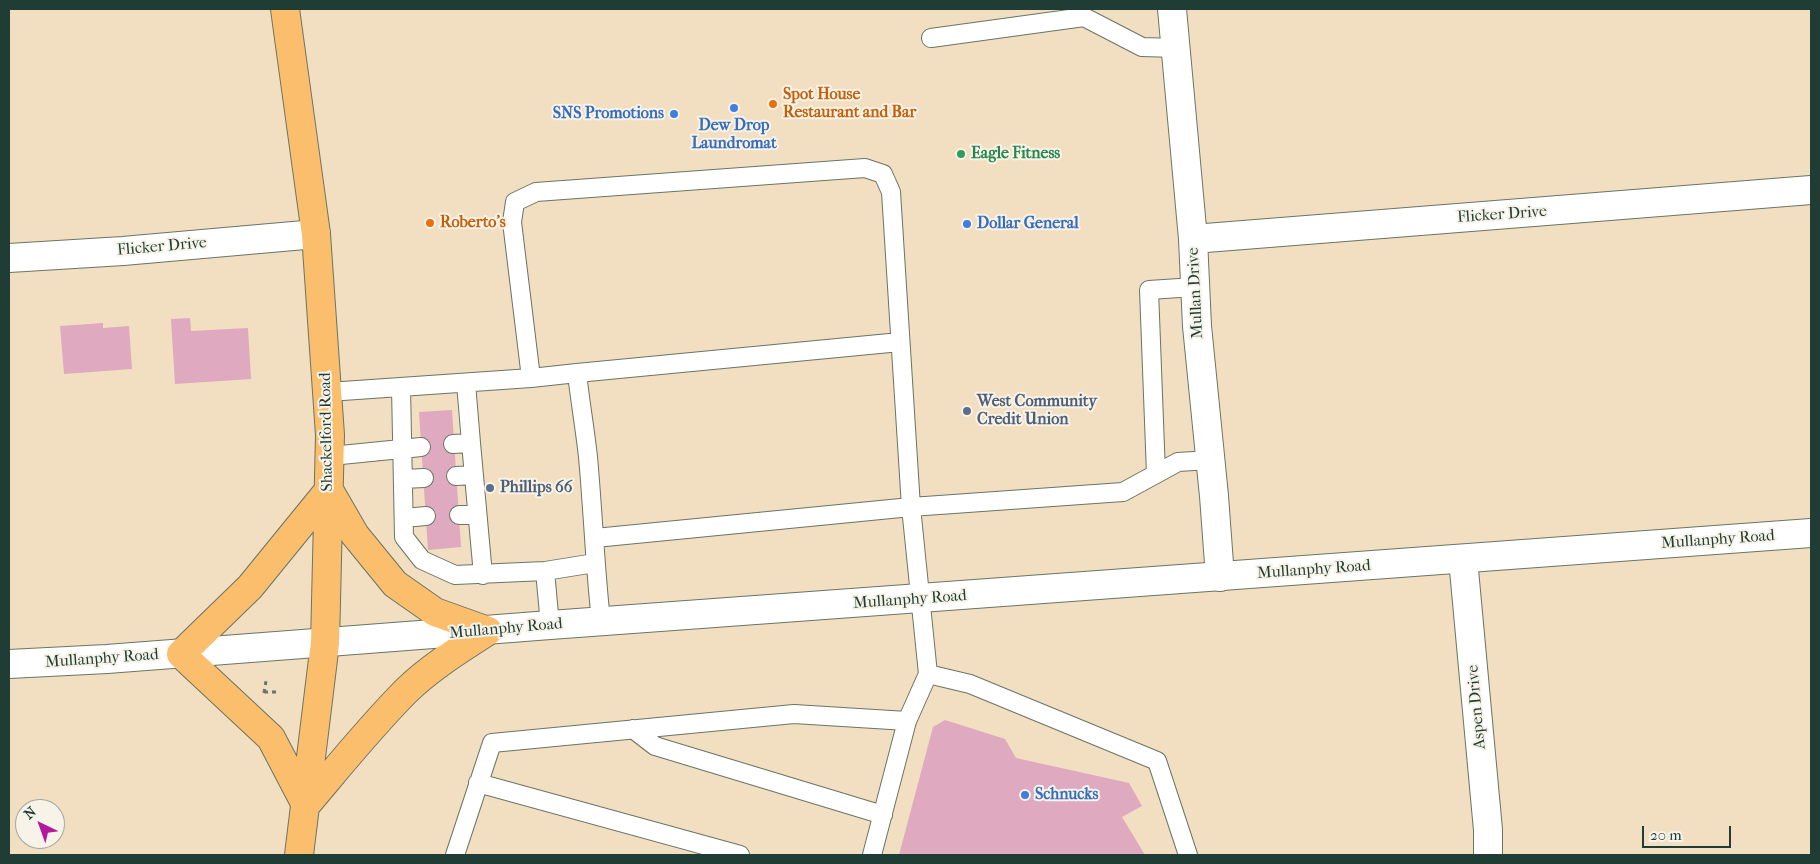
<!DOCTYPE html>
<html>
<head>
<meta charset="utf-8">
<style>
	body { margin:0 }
	#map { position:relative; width:1820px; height:864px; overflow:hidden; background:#f2dec0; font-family:"IM FELL French Canon",serif }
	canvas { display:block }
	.frame { position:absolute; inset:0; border:10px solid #1f3d34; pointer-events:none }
	.north { position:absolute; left:15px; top:799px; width:50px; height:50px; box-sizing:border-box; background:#f7f3e8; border:1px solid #a1aaa0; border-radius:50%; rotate:318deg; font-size:14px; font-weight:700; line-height:20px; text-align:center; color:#1f3d34 }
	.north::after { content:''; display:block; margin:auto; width:18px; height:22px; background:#b5179e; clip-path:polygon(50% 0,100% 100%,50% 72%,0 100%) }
	.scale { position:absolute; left:1642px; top:826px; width:89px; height:22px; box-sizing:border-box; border:2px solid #1f3d34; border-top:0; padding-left:6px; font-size:15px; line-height:18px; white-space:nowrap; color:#1f3d34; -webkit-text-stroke:4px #f7f3e8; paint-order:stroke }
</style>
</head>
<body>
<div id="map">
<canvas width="1820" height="864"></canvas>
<div class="frame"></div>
<div class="north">N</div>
<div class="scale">20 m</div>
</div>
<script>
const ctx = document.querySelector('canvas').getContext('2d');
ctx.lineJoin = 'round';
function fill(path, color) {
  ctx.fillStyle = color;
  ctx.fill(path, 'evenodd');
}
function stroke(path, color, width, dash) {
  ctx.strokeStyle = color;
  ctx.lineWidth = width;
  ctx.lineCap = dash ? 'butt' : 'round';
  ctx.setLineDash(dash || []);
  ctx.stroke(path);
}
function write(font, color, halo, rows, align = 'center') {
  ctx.font = font + ' "IM FELL French Canon",serif';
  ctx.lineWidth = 4;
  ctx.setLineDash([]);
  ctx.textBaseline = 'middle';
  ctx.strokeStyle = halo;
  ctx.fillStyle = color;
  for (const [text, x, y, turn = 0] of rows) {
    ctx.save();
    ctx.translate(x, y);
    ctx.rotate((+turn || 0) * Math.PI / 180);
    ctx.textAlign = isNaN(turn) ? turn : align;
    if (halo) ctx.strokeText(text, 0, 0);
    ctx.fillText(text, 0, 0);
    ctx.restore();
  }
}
fill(new Path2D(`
	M190 318 191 331 248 328 251 379 175 384 171 319Z
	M103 323V328L129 326 132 369 64 374 60 326Z
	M452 410 461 547 428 550 419 412Z
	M945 720 1005 739 1016 758 1129 783 1142 806 1122 817 1145 855H899L933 727Z`), '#dfa9bf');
const service = new Path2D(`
	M931 38 1084 17 1142 47 1176 48
	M577 373 900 342
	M531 378 577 373C580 401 585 429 588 457 593 512 595 567 601 621
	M401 387 404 537 422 560 455 575 545 571 595 563
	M328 392 531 378 512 222 515 202 536 192 865 168 883 174 891 192 911 507 928 674 907 721 872 855
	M471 443 483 575
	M453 444 471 443 466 383
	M331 456 421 447
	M1156 474 1149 290 1195 287
	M456 476 474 475
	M403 479 424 478
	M459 515H477
	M404 518 426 516
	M595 538 911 507 1123 492 1178 462 1210 460
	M545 571 550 625
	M928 674 970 684 1157 761 1188 855
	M633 729 655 746 883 815
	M478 783 740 855
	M455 855 492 743 794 714 907 721`);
const minor = new Path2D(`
	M1172 9 1193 239 1197 326 1214 496 1220 577
	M1193 239 1811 190
	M9 258 123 251 316 234
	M1463 559 1488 830V855`);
const tertiary = new Path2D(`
	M9 664 107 659 550 625 1811 533`);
const primary = new Path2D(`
	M285 9 316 234 330 435 325 643 299 855
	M329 490 355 535 395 584 435 612 488 631
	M306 805 271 738 181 654 250 587 329 490
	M306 805C339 766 371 726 407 690 431 667 460 649 488 631`);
stroke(service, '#697565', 20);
stroke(minor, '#697565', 30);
stroke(tertiary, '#697565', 30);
stroke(primary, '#697565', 30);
stroke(new Path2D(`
	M264 692H279
	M264 693 266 681`), '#697565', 3, [4, 4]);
stroke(service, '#fff', 18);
stroke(minor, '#fff', 28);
stroke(tertiary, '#fff', 28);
stroke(primary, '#fabe6d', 28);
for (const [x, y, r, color] of [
	[773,104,5,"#e8710a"],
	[734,108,5,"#3f7fe0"],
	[674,114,5,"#3f7fe0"],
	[961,154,5,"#2e9e5b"],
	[430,223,5,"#e8710a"],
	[967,224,5,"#3f7fe0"],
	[967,411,5,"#5c6f8a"],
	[490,488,5,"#5c6f8a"],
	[1025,795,5,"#3f7fe0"]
]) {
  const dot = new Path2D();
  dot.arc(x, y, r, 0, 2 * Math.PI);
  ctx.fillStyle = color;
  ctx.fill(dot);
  stroke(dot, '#f7f3e8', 2);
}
write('bold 16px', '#c56008', '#f7f3e8', [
	["Spot House",783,95],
	["Restaurant and Bar",783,113],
	["Roberto's",440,223]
], 'left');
write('bold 16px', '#366cbe', '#f7f3e8', [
	["SNS Promotions",664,114,"right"],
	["Dew Drop",734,126,"center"],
	["Laundromat",734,144,"center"],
	["Dollar General",977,224],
	["Schnucks",1035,795]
], 'left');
write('bold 16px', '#27864d', '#f7f3e8', [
	["Eagle Fitness",971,154]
], 'left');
write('16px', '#1f3d34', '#f7f3e8', [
	["Flicker Drive",1502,215,-4],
	["Flicker Drive",162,247,-5],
	["Mullan Drive",1196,293,-93],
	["Shackelford Road",327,432,-91],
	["Mullanphy Road",1718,540,-4],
	["Mullanphy Road",1314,570,-4],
	["Mullanphy Road",910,600,-4],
	["Mullanphy Road",506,629,-5],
	["Mullanphy Road",102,659,-4],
	["Aspen Drive",1477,707,-95]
]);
write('bold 16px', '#4e5e75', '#f7f3e8', [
	["West Community",977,402],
	["Credit Union",977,420],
	["Phillips 66",500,488]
], 'left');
</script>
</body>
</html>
